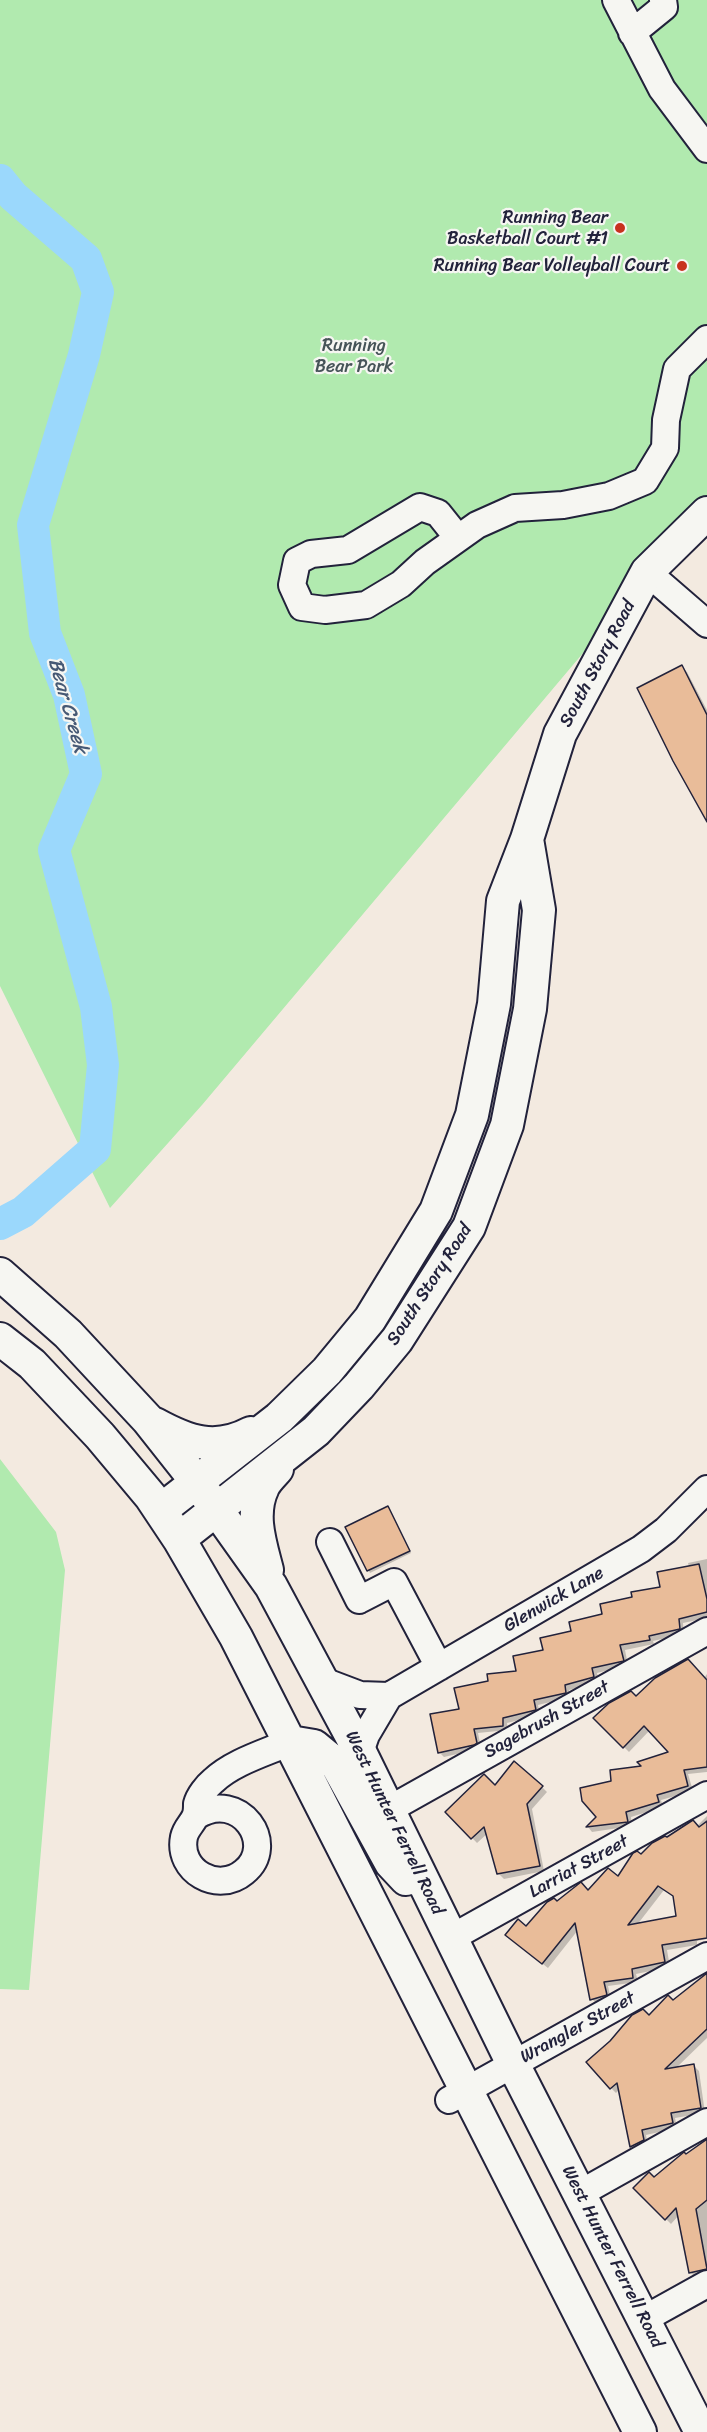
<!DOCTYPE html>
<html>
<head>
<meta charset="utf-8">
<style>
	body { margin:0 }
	canvas { display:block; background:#f3eae0 }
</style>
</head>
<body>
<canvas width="707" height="2432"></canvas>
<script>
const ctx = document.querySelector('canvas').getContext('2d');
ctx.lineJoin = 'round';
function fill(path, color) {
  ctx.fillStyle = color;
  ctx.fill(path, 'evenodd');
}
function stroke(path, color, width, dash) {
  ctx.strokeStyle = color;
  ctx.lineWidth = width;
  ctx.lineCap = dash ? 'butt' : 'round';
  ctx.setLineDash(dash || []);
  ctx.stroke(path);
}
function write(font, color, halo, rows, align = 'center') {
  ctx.font = font + ' Sriracha,sans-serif';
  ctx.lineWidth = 4.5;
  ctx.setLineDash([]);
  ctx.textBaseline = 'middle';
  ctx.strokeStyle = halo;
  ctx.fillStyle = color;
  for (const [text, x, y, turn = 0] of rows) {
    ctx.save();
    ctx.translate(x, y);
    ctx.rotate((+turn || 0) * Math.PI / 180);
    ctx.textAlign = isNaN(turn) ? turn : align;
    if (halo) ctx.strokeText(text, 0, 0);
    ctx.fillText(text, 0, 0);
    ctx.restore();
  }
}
fill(new Path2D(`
	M0 0H707V506L202 1105 110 1208 0 986Z
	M0 1459 56 1532 65 1570 29 1990 0 1989Z`), '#b1eaaf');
fill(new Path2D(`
	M682 667 687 672 707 710V818Z
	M390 1510 411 1553 370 1573 347 1528Z
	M707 1559V1618L683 1623 684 1634 653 1641 654 1644 625 1650 628 1665 597 1673 599 1682 569 1690 571 1697 538 1705 540 1715 507 1723 508 1730 478 1733 481 1748 479 1749 444 1757 439 1752 460 1710 489 1682 518 1672 573 1632 634 1598 662 1588 689 1567 688 1563Z
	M707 1674V1772L688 1774 693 1791 661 1800 663 1807 631 1817 632 1826 592 1832 588 1827 598 1817 613 1783 671 1753 650 1730 629 1752 595 1718 637 1698 704 1678Z
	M495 1787H542L547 1792 532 1809 544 1871 504 1879 499 1874 488 1833 477 1843 447 1812Z
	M707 1816V1939L697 1941V1945L667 1950 670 1967 636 1974 638 1982 608 1986 611 2000 597 2004 592 1999 578 1930 548 1968 512 1940 557 1902 588 1892 619 1878 641 1856 666 1839 697 1826ZM664 1890 675 1898 678 1917 637 1925Z
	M707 1982V2038L675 2069 694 2066 699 2071 705 2113 675 2118 677 2128 646 2135 648 2146 637 2151 632 2146 620 2089 616 2093 611 2088 649 2017Z
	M707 2143V2275L696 2278 690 2272 679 2215 671 2224 635 2188 654 2179 686 2155Z`), '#0003');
stroke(new Path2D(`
	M0 180 13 196 86 259 98 292 84 355 33 525 45 633 69 695 86 774 54 850 96 1007 103 1065 95 1149 23 1212 0 1224`), '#9bd8fc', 32);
const building = new Path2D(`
	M682 665 707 715V822L673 761 637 688Z
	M388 1506 410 1551 367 1571 345 1527Z
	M699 1564 707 1599V1612L679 1619 680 1629 649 1636 650 1640 620 1645 624 1661 592 1668 594 1677 565 1685 566 1693 534 1700 536 1710 503 1718V1726L474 1729 477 1743 474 1745 438 1753 430 1714 459 1709 454 1688 488 1681 487 1674 516 1671 513 1656 543 1650 540 1638 571 1631 569 1622 602 1614 600 1604 632 1597 631 1592 660 1587 657 1572Z
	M688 1659 707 1680V1767L684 1770 688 1786 657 1795 659 1802 626 1812 628 1822 586 1827 596 1817 582 1801 580 1788 611 1781 610 1770 641 1766 637 1762 668 1752 644 1726 623 1748 593 1718 609 1703 631 1691 636 1696 655 1678Z
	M514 1761 543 1786 527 1804 540 1866 497 1874 484 1827 471 1839 445 1812 484 1774 495 1785Z
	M693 1820 699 1827 707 1821V1938L662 1945 665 1962 632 1969 633 1978 604 1982 607 1995 590 2000 575 1923 542 1964 505 1935 518 1919 526 1926 547 1902 554 1898 557 1901 581 1882 588 1890 608 1868 618 1876 633 1853 637 1851 641 1854 652 1843 665 1836 667 1837ZM658 1886 673 1896 676 1916 628 1925Z
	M707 1973V2029L665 2069 694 2064 701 2108 671 2113 673 2123 642 2130 644 2140 630 2147 617 2083 610 2089 586 2062 610 2041 632 2015 643 2009 649 2015 668 1995 673 2000Z
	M707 2139V2200L696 2209 707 2269 689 2273 676 2208 665 2220 633 2188 649 2172 654 2177 684 2152 686 2154Z`);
fill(building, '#e9bc99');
stroke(building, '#22223b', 1.5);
const minor = new Path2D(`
	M616 0 662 89 707 149
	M632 33 664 7 663 0
	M458 538 438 513 420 507 348 550 311 554 297 561 292 585 302 607 325 610 366 605 401 584 425 562 477 525 515 508 563 505 609 496 645 481 665 448 666 420 677 369 707 339
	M647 572 707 624
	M330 1542 359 1600 394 1582 439 1667
	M323 1681 360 1695 389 1696
	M360 1752 366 1735 389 1696 641 1549 666 1530 707 1489
	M388 1810 707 1631
	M196 1816C240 1788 278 1845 244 1872 218 1894 177 1871 184 1837 186 1828 192 1824 195 1817 197 1813 197 1808 197 1804 199 1796 207 1786 213 1781 233 1762 265 1753 290 1742
	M451 1938 707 1795
	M449 2100 707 1956
	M579 2194 707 2122
	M644 2319 707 2284`);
const major = new Path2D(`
	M0 1274 68 1334 148 1420 197 1482 271 1586 360 1752 513 2064 701 2432
	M0 1339 32 1364 100 1436 151 1497 179 1539 236 1637 640 2432
	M155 1424C188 1442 215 1452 251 1433
	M161 1510 279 1418 327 1371 370 1319 436 1211 472 1115 494 1004 503 901 527 839 560 734 647 572 707 513
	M179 1539 316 1431 359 1386 397 1340 469 1227 507 1125 530 1009 539 910 527 839
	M267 1570C260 1543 250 1514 263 1487 266 1480 273 1474 277 1469
	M290 1742 314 1746 337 1765 391 1863 406 1879`);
stroke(minor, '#22223b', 30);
stroke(major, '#22223b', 36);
stroke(minor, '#f6f6f2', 26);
stroke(major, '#f6f6f2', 32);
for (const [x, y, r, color] of [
	[620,228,6,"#c8321e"],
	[682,266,6,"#c8321e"]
]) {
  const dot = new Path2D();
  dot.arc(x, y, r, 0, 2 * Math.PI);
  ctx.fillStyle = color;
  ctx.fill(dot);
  stroke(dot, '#f6f6f2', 2);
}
write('18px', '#22223b', '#f6f6f2', [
	["Running Bear",608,218],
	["Basketball Court #1",608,239],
	["Running Bear Volleyball Court",670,266]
], 'right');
write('18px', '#465458', '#f6f6f2', [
	["Running",354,346],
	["Bear Park",354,367]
]);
write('18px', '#22223b', '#f6f6f2', [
	["South Story Road",598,664,-62],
	["South Story Road",430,1285,-57],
	["Glenwick Lane",554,1600,-30],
	["Sagebrush Street",547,1720,-29],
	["West Hunter Ferrell Road",394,1823,64],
	["Larriat Street",579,1867,-29],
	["Wrangler Street",578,2028,-29],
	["West Hunter Ferrell Road",612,2257,63]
]);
write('italic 20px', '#465975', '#f6f6f2', [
	["Bear Creek",67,706,74]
]);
</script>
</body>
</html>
